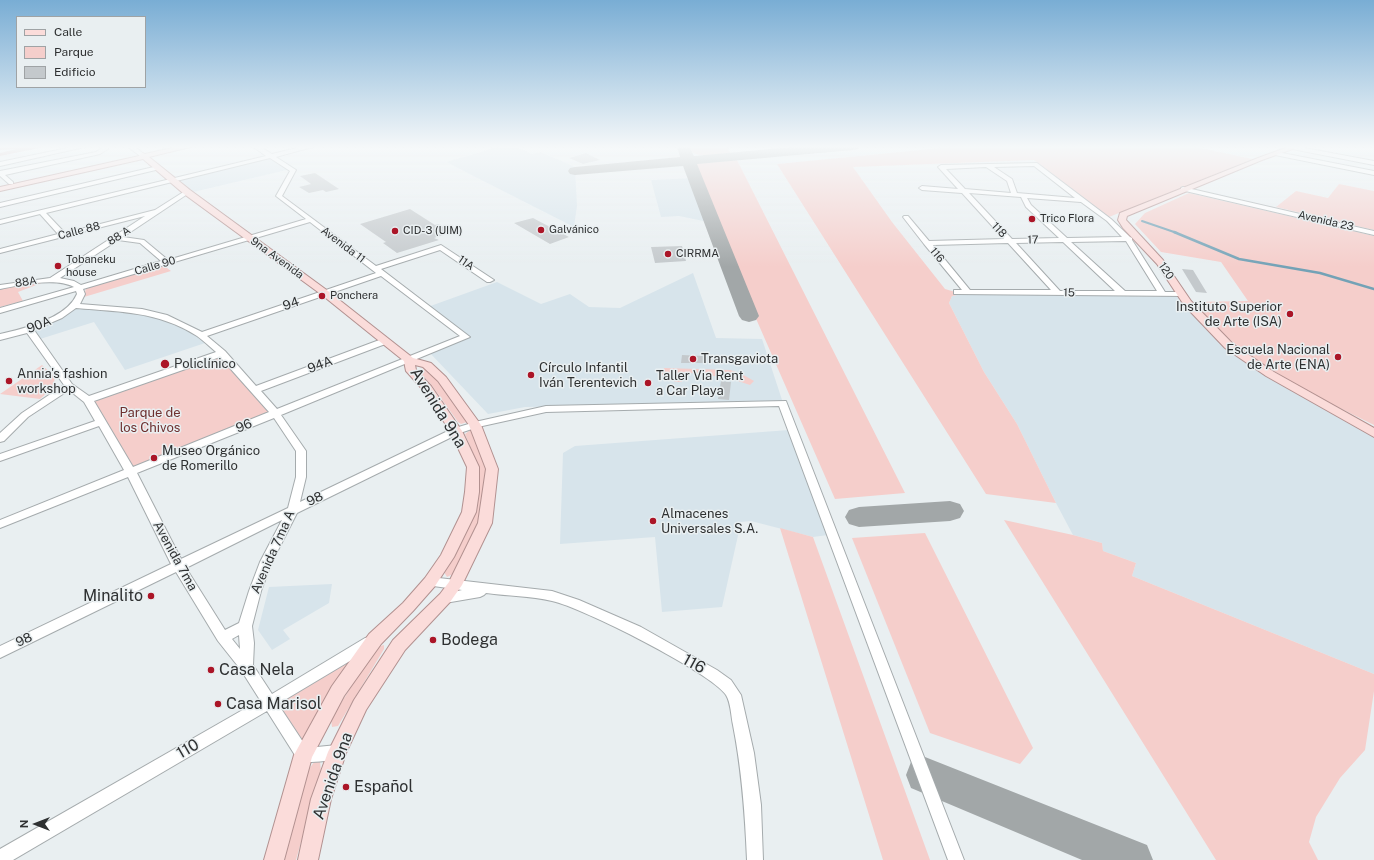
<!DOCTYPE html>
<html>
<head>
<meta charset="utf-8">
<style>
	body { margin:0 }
	#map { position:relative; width:1374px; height:860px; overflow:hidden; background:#e9eff1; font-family:"Public Sans",sans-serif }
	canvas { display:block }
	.legend { position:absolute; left:16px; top:16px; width:130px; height:72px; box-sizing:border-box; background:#e9eff1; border:1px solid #9fa3a5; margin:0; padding:5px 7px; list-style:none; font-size:12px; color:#2f3132 }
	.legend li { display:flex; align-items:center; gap:8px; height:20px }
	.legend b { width:20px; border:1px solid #9fa3a5 }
	.north { position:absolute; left:16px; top:804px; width:40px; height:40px; -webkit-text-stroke:3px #e9eff1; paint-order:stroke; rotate:270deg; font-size:11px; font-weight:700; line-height:16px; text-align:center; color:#2f3132 }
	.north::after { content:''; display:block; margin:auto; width:14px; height:18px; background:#2f3132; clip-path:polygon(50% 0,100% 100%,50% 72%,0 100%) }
</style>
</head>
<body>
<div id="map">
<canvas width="1374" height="860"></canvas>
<ul class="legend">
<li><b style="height:5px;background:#fbdcda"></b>Calle</li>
<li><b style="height:11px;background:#f5cecb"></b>Parque</li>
<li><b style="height:11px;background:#c4c9cc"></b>Edificio</li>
</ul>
<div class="north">N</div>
</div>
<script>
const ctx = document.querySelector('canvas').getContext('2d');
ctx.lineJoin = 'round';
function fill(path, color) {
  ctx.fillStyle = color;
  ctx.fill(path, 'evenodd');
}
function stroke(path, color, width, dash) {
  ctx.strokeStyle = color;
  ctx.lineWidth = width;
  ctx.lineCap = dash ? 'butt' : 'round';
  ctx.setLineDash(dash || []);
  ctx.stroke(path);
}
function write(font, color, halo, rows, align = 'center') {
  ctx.font = font + ' "Public Sans",sans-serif';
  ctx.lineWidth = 3;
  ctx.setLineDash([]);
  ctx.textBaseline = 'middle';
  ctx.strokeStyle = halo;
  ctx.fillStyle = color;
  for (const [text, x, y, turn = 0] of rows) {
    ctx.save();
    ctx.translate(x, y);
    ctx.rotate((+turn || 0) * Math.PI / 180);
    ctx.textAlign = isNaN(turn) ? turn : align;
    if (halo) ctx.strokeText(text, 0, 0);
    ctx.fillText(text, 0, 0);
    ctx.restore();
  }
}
fill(new Path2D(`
	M502 146H514L532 154 541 152 575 167 577 206 574 227 446 162Z
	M271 156 291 169 189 193 173 180Z
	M694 178 713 223 679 216 661 217 651 180Z
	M693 273 716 338 762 339 783 403 525 407 488 414 429 352 465 338 425 308 497 282 541 304 570 294 589 307 620 308Z
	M962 294 1183 297 1230 346 1368 430 1374 438V674L1132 576 1136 563 1103 551 1102 543 1073 535 1056 503 1017 424 984 372 949 303 952 296Z
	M75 306 142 311 185 326 208 342 125 370 94 322 37 340 29 329Z
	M789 430 828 535 813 537 751 521 741 522 722 607 662 612 655 537 560 544 563 453 575 446Z
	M332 584 329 603 283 630 290 639 272 650 258 630 269 587Z`), '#d7e4eb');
fill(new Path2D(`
	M687 146H727L730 153C717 154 694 161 687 146Z
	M962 146H1190L1253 159 1109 217 1034 160 853 167 892 222 945 289 962 294 952 296 949 303 984 372 1017 424 1056 503 986 494 777 164Z
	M737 160 905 493 835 499 729 257 695 164Z
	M1339 184 1374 191V230L1276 207 1296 191 1328 198Z
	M1189 193 1374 236V425C1321 399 1259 368 1216 327 1208 319 1202 310 1194 302L1248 301 1221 262 1161 252 1135 224 1145 213Z
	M163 265 171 271 84 297 86 288Z
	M44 282 18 292 23 301 0 307V289L7 286Z
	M222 353 276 414 131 472 88 400Z
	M42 365 55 377C54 387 48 392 40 399L0 394Z
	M423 368C436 372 460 409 467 422L461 424 458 422 430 383 418 371Z
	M664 368 730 370 740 373 754 381 750 385 729 378 683 372 682 382H676L661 375Z
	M469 431H473L484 461 486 474 480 522 453 574 447 577 444 572 478 476V465L465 434Z
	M1004 520 1073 535 1102 543 1103 551 1136 563 1132 576 1374 674V691L1365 750 1340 778 1316 817 1309 842 1318 860H1216Z
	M780 528 813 537 930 860H883Z
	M925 533 1033 748 1020 764 930 733 852 538Z
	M375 639 303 755 270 702Z
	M384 645V649L338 726 332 727 331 719 376 647Z
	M320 761 321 771 296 860H283L307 772 314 762Z`), '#f5cecb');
fill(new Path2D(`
	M0 146H49L0 156V153L16 149 0 150Z`), '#cb9b98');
stroke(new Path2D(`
	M1142 221 1177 233`), '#73a2b6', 2);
stroke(new Path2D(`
	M1174 232 1239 259 1320 273 1374 289`), '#73a2b6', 2.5);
fill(new Path2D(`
	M677 146H689L694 156 804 146H860L858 149 853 150 697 164 759 316 756 320 749 322 742 320 739 316 683 166 575 175 570 174 568 171 570 168 575 167 680 157Z
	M950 501 960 504 964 511 960 518 950 521 859 527 849 524 845 517 849 510 859 507Z
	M925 757 1147 845 1153 860H1082L911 788 906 775 911 762Z`), '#a2a7a8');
fill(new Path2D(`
	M586 153 600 160 583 164 569 158Z
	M315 173 339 189 326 192 323 190 309 193 299 187 311 184 300 176Z
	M410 209 435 225 438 224 452 232 434 238 439 240 397 253 383 243 386 242 360 224Z
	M533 218 569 237 550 244 514 223Z
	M682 246 686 261 655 263 651 247Z
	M1182 269 1193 270 1207 293 1196 292Z
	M682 355 704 356V363H681Z
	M721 381 731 382 729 400 718 399Z`), '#c4c9cc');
const minor = new Path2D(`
	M77 146H89L0 166V162Z
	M102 146H108V149L100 154 5 175 13 182V184H9L0 176V171L96 152 102 148Z
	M127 146H134L145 155 140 156Z
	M252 146H259L272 154 305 146H316L276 157 296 170 282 196 376 266 441 245 494 280 490 282H487L440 250 381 269 470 337 281 415 306 451V477L300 502 452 429 475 422 546 406 786 401 964 860H948L779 406 546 412 478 427 460 433 297 513 272 562 261 591 252 626 254 643 253 665 272 694 365 638 370 637 375 638 377 642 375 646 278 704 307 748 337 745 342 747 345 752 342 757C332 761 308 764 298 760L267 711 13 860H0V849L260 700 241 670 218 641 176 572 0 658V646L171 564 128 477 0 528V520L124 470 99 426 0 461V454L95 421 84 402 69 390 28 417 4 441 0 442V433L22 413 64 385 27 333 0 340V334C24 329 67 318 77 294L76 291 0 313V308L74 287C56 277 20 285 0 289V285L50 278 145 216 0 253V249L58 234 40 214 0 224V220L266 156ZM270 158 290 171 276 196 306 219 168 260 144 240 123 237 189 193V191H185L155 210 65 233 46 213ZM310 222 376 273 202 332 167 315 142 309 80 304 85 294 83 289ZM118 240 140 243 161 261 81 285 74 281 60 278ZM381 276 460 336 277 409 261 391 388 343 389 341 385 338 382 339 256 386 225 351 207 336ZM76 308C120 312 158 311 197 336 204 341 210 347 216 352L89 396 72 384 34 330 62 318ZM220 357 269 412 133 467 94 401ZM274 418 296 451V477L288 508 181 559 137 473ZM282 520 260 562 249 591 239 623 225 630 186 568ZM239 635 240 649 232 639Z
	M1294 146 1374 161V165L1292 149V147Z
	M1277 152 1374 171V175L1275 155V153Z
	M1037 163 1111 219 1130 237 1132 238V240L1165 292H1184V296L954 294V290H962L924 244 903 217 904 216H908L929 241 1004 239 962 193 922 190 919 188 922 186 958 189 939 168 938 167 941 165ZM1034 166 1075 198 1017 193 1012 179 994 167ZM986 167 1007 181 1011 193 965 189 946 169ZM969 193 1021 197 1026 207 1059 238 1012 239ZM1027 198 1081 202 1107 221 1122 237 1067 238 1031 205ZM1126 241 1157 291H1125L1071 242ZM1063 242 1115 291H1060L1016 243ZM1008 243 1051 290H970L933 245Z
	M158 166 161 168 160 169 0 207V203Z
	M1183 187 1374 231V235L1181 190V188Z
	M430 577 552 591 579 600 641 627 717 670 731 680 741 695 754 753 761 805 763 860H747C745 813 742 771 733 725 731 716 731 703 726 695 712 673 581 607 552 601 531 596 507 596 486 593L484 595 480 597 445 603 441 601 439 598 441 595 462 590 426 585 424 582 426 579Z`);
const major = new Path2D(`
	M181 146H194L149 157 190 190 328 291 413 358 431 363 446 377 481 425 498 469 492 523 462 585 450 602 405 650 366 710 346 753 331 799 318 860H298L311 799 328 752 354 700 393 640 440 594 449 582 478 523 486 469 469 425 438 381 423 367 415 365 416 370 431 386 462 431 479 467V492L476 512 454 557 435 586 413 611 381 644 344 696 312 757 284 860H264L294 755 332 686 369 634 403 603 425 578 441 555 462 512 465 492 467 467 450 431 423 390 406 371 404 361 322 295 184 194 143 159 0 191V187L139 156 142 153 145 154Z
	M1291 146H1301L1262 160 1127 216 1126 220 1163 260 1191 301 1233 344 1274 372 1374 428V437L1266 376 1225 348 1184 305 1157 264 1123 228 1118 220 1120 213 1258 158Z`);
stroke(minor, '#a5abad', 2);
stroke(major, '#b29190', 2);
fill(minor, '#fff');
fill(major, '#fbdcda');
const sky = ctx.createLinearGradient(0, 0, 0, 267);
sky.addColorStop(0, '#79add4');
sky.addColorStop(0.55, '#f5f8f9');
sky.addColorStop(1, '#f5f8f900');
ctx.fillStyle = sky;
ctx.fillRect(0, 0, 1374, 267);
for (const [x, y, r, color] of [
	[1032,219,4,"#ab1527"],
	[541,230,4,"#ab1527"],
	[395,231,4,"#ab1527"],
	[668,254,4,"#ab1527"],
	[58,266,4,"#ab1527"],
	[322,296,4,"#ab1527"],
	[1290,314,4,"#ab1527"],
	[1338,357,4,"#ab1527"],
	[693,359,4,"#ab1527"],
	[165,364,5,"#ab1527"],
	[531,375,4,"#ab1527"],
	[9,381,4,"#ab1527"],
	[648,383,4,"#ab1527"],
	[154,458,4,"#ab1527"],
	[653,521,4,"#ab1527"],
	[151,596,4,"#ab1527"],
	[433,640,4,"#ab1527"],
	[211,670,4,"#ab1527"],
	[218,704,4,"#ab1527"],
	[346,787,4,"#ab1527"]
]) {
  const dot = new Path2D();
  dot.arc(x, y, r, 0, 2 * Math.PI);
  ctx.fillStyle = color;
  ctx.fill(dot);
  stroke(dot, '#e9eff1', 1.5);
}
write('11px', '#2f3132', '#e9eff1', [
	["Trico Flora",1040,219],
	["Galvánico",549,230],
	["CID-3 (UIM)",403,231],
	["CIRRMA",676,254],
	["Tobaneku",66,260],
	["house",66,273],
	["Ponchera",330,296]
], 'left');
write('11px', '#2f3132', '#e9eff1', [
	["Avenida 23",1326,221,13],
	["118",999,230,47],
	["Calle 88",79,231,-14],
	["88 A",119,236,-33],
	["17",1033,240,-1],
	["Avenida 11",343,245,37],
	["116",937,255,50],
	["9na Avenida",277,258,36],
	["11A",466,263,34],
	["Calle 90",155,266,-16],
	["120",1166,271,56],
	["88A",26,282,-8],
	["15",1069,293,1]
]);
write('13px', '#2f3132', '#e9eff1', [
	["94",291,304,-19],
	["90A",39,325,-21],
	["94A",320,365,-20],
	["96",244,426,-22],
	["98",315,499,-26],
	["Avenida 7ma A",273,552,-66],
	["Avenida 7ma",175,556,61],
	["98",24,640,-25]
]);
write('13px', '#2f3132', '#e9eff1', [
	["Instituto Superior",1282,307,"right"],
	["de Arte (ISA)",1282,322,"right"],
	["Escuela Nacional",1330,350,"right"],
	["de Arte (ENA)",1330,365,"right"],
	["Transgaviota",701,359],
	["Policlínico",174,364],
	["Círculo Infantil",539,368],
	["Iván Terentevich",539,383],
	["Annia's fashion",17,374],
	["workshop",17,389],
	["Taller Via Rent",656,376],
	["a Car Playa",656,391],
	["Museo Orgánico",162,451],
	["de Romerillo",162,466],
	["Almacenes",661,514],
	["Universales S.A.",661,529]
], 'left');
write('13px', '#6e302f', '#e9eff1', [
	["Parque de",150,413],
	["los Chivos",150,428]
]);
write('16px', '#2f3132', '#e9eff1', [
	["Avenida 9na",438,408,58],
	["116",694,664,29],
	["110",188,749,-30],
	["Avenida 9na",333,776,-71]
]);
write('16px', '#2f3132', '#e9eff1', [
	["Minalito",143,596,"right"],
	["Bodega",441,640],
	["Casa Nela",219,670],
	["Casa Marisol",226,704],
	["Español",354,787]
], 'left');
</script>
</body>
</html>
